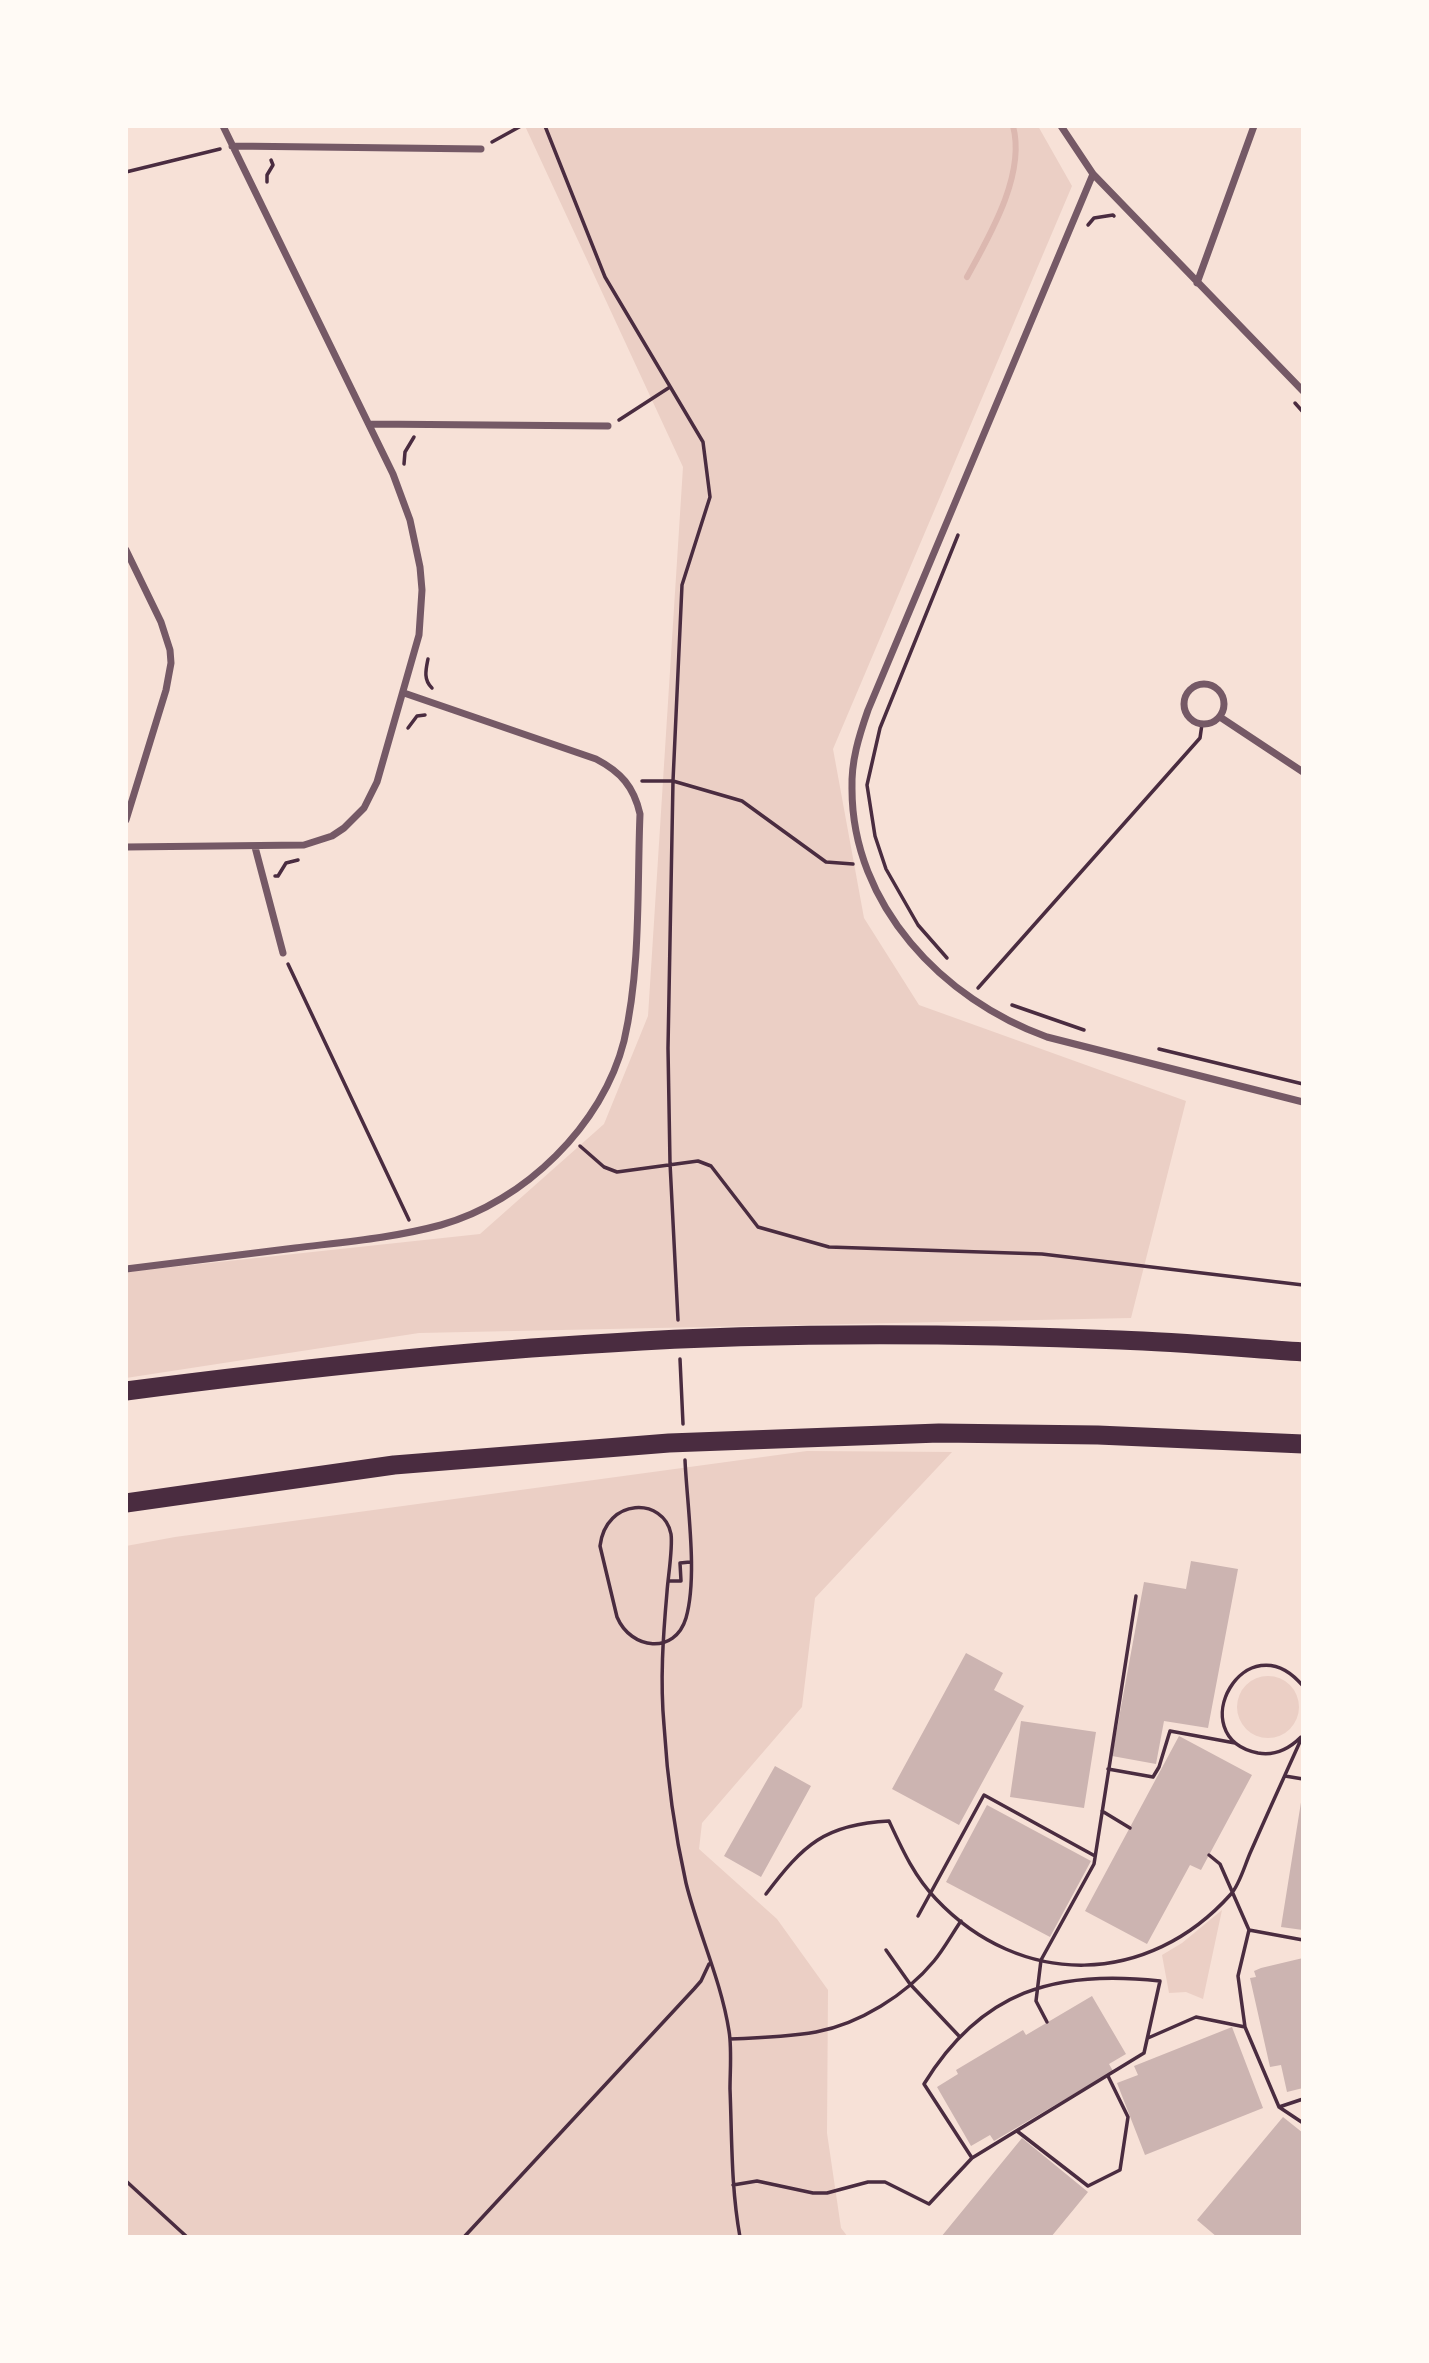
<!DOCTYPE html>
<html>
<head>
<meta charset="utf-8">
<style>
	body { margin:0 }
	#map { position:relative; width:1429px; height:2363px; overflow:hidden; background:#f7e1d7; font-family:"Noto Sans",sans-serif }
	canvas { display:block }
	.frame { position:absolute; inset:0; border:128px solid #fffaf5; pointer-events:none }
</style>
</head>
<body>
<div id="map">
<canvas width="1429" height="2363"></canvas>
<div class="frame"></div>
</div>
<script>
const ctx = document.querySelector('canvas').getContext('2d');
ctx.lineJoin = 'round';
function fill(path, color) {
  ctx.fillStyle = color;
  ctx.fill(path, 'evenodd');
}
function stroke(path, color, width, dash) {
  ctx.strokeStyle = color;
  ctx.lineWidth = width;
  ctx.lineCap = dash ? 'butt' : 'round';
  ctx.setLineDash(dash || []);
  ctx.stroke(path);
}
fill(new Path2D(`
	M525 126H1038L1072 186 833 749 864 918 919 1005 1186 1101 1131 1318 419 1333 126 1378V1272L480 1234 604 1124 648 1016 683 467Z
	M807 1451 952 1452 815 1598 802 1707 702 1823 699 1849 777 1919 828 1990 827 2133 841 2228 848 2237H126V1546L175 1537Z
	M1237 1707a31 31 0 1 1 62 0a31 31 0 1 1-62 0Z
	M1222 1910 1203 1999 1186 1992 1169 1993 1162 1955 1182 1943Z`), '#ebcfc5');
stroke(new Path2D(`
	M967 277C990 235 1026 174 1013 126`), '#dcb8b0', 6);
fill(new Path2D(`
	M1191 1561 1238 1569 1208 1728 1164 1721 1156 1764 1112 1756 1144 1582 1186 1589Z
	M966 1653 1003 1673 994 1690 1024 1706 959 1825 892 1789Z
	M1021 1721 1096 1732 1084 1808 1010 1797Z
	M1179 1736 1252 1775 1201 1870 1190 1865 1147 1944 1085 1911Z
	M775 1766 811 1786 761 1877 724 1856Z
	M1302 1796H1303V1930L1281 1927Z
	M987 1805 1091 1861 1050 1937 946 1882Z
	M1303 1958V2088L1287 2092 1281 2065 1270 2067 1250 1978 1256 1977 1254 1971 1261 1968Z
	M1092 1996 1126 2054 1109 2064 1113 2071 994 2141 990 2135 971 2146 937 2087 958 2074 956 2070 1023 2030 1026 2035Z
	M1232 2027 1263 2108 1145 2155 1117 2083 1138 2075 1134 2066Z
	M1283 2117 1303 2133V2237H1217L1197 2220Z
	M1022 2138 1088 2192 1051 2237H941Z`), '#ccb4b1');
stroke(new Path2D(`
	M545 126 605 277 703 442 710 497 682 585 673 781 668 1048 670 1163 678 1320
	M492 142 521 126
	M126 172 220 149
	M267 182V175L273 165 271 160
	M1088 225 1094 218 1113 215 1114 216
	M1295 403 1303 412
	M619 420 670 387
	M404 464 405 452 414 437
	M428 659C426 669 423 680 432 688
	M408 728 417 716 425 715
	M642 781H673L742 801 826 862 853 864
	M275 876H278L286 863 298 860
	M947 958 918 925 886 869 875 836 867 785 880 728 958 535
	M288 964 409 1220
	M978 988 1200 738 1202 724
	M1012 1005 1084 1030
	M1159 1049 1303 1084
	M580 1146 604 1167 617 1172 698 1161 711 1166 758 1227 829 1247 1042 1254 1303 1285
	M680 1359 683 1424
	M685 1460C687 1505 698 1576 686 1618 675 1655 631 1650 617 1617L600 1546C606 1497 664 1497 671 1534 673 1548 668 1577 667 1592 663 1637 660 1681 664 1725 667 1775 675 1834 686 1883 698 1932 721 1980 729 2031 732 2049 730 2070 730 2089 732 2138 731 2188 740 2237
	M668 1581H681L680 1563 690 1562
	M1301 1737C1289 1749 1275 1756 1258 1753 1180 1737 1246 1618 1303 1686
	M1108 1769 1153 1777 1159 1767 1170 1731 1235 1743
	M1285 1776 1303 1779
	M1102 1811 1130 1828
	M1209 1855 1220 1864 1249 1930 1303 1940
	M766 1894C803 1845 825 1824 889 1821 902 1849 914 1876 936 1899 1021 1989 1148 1987 1231 1894 1240 1884 1245 1864 1251 1851 1268 1812 1286 1773 1303 1735
	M918 1916 984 1795 1095 1856
	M886 1950 910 1984 959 2036
	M1047 2022 1036 2001 1041 1960 1094 1864 1136 1596
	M1245 2027 1238 1976 1249 1930
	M1148 2038 1196 2017 1245 2027 1279 2107 1303 2123
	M730 2039C759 2038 788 2037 816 2032 859 2024 906 1995 934 1961 944 1949 952 1934 961 1921
	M1279 2107 1303 2099
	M1017 2131 1088 2186 1120 2170 1128 2117 1108 2076
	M126 2181 187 2237
	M733 2185 757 2181 813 2193H827L868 2182H885L929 2204 972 2158 924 2084C981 1991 1055 1969 1160 1981L1144 2053 972 2158
	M464 2237 694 1989 701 1981 709 1964`), '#4a2c40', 3.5);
stroke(new Path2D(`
	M1061 126 1093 174 1303 391
	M232 146 481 149
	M1093 174 868 710C859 736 851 761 852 789 852 905 943 1000 1047 1037L1303 1102
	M1197 283 1254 126
	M369 424 608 426
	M126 550 161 622 170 650 171 663 166 690 126 820
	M1184 704a20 20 0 1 1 40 0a20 20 0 1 1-40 0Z
	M1220 717 1303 772
	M126 847 304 845 332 836 344 828 364 808 377 782 419 635 422 590 420 567 410 520 393 474 223 126
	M255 847 283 953
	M126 1269C182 1262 238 1255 295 1248 344 1242 393 1238 441 1225 524 1202 603 1125 624 1041 641 967 637 889 640 814 634 787 621 772 596 759L404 693`), '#755966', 7);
stroke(new Path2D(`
	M126 1391C287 1370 448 1352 610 1343 779 1332 950 1333 1120 1340 1181 1342 1242 1348 1303 1352
	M126 1503 394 1465 669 1443 939 1433 1098 1435 1303 1444`), '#4a2c40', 19);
</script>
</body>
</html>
